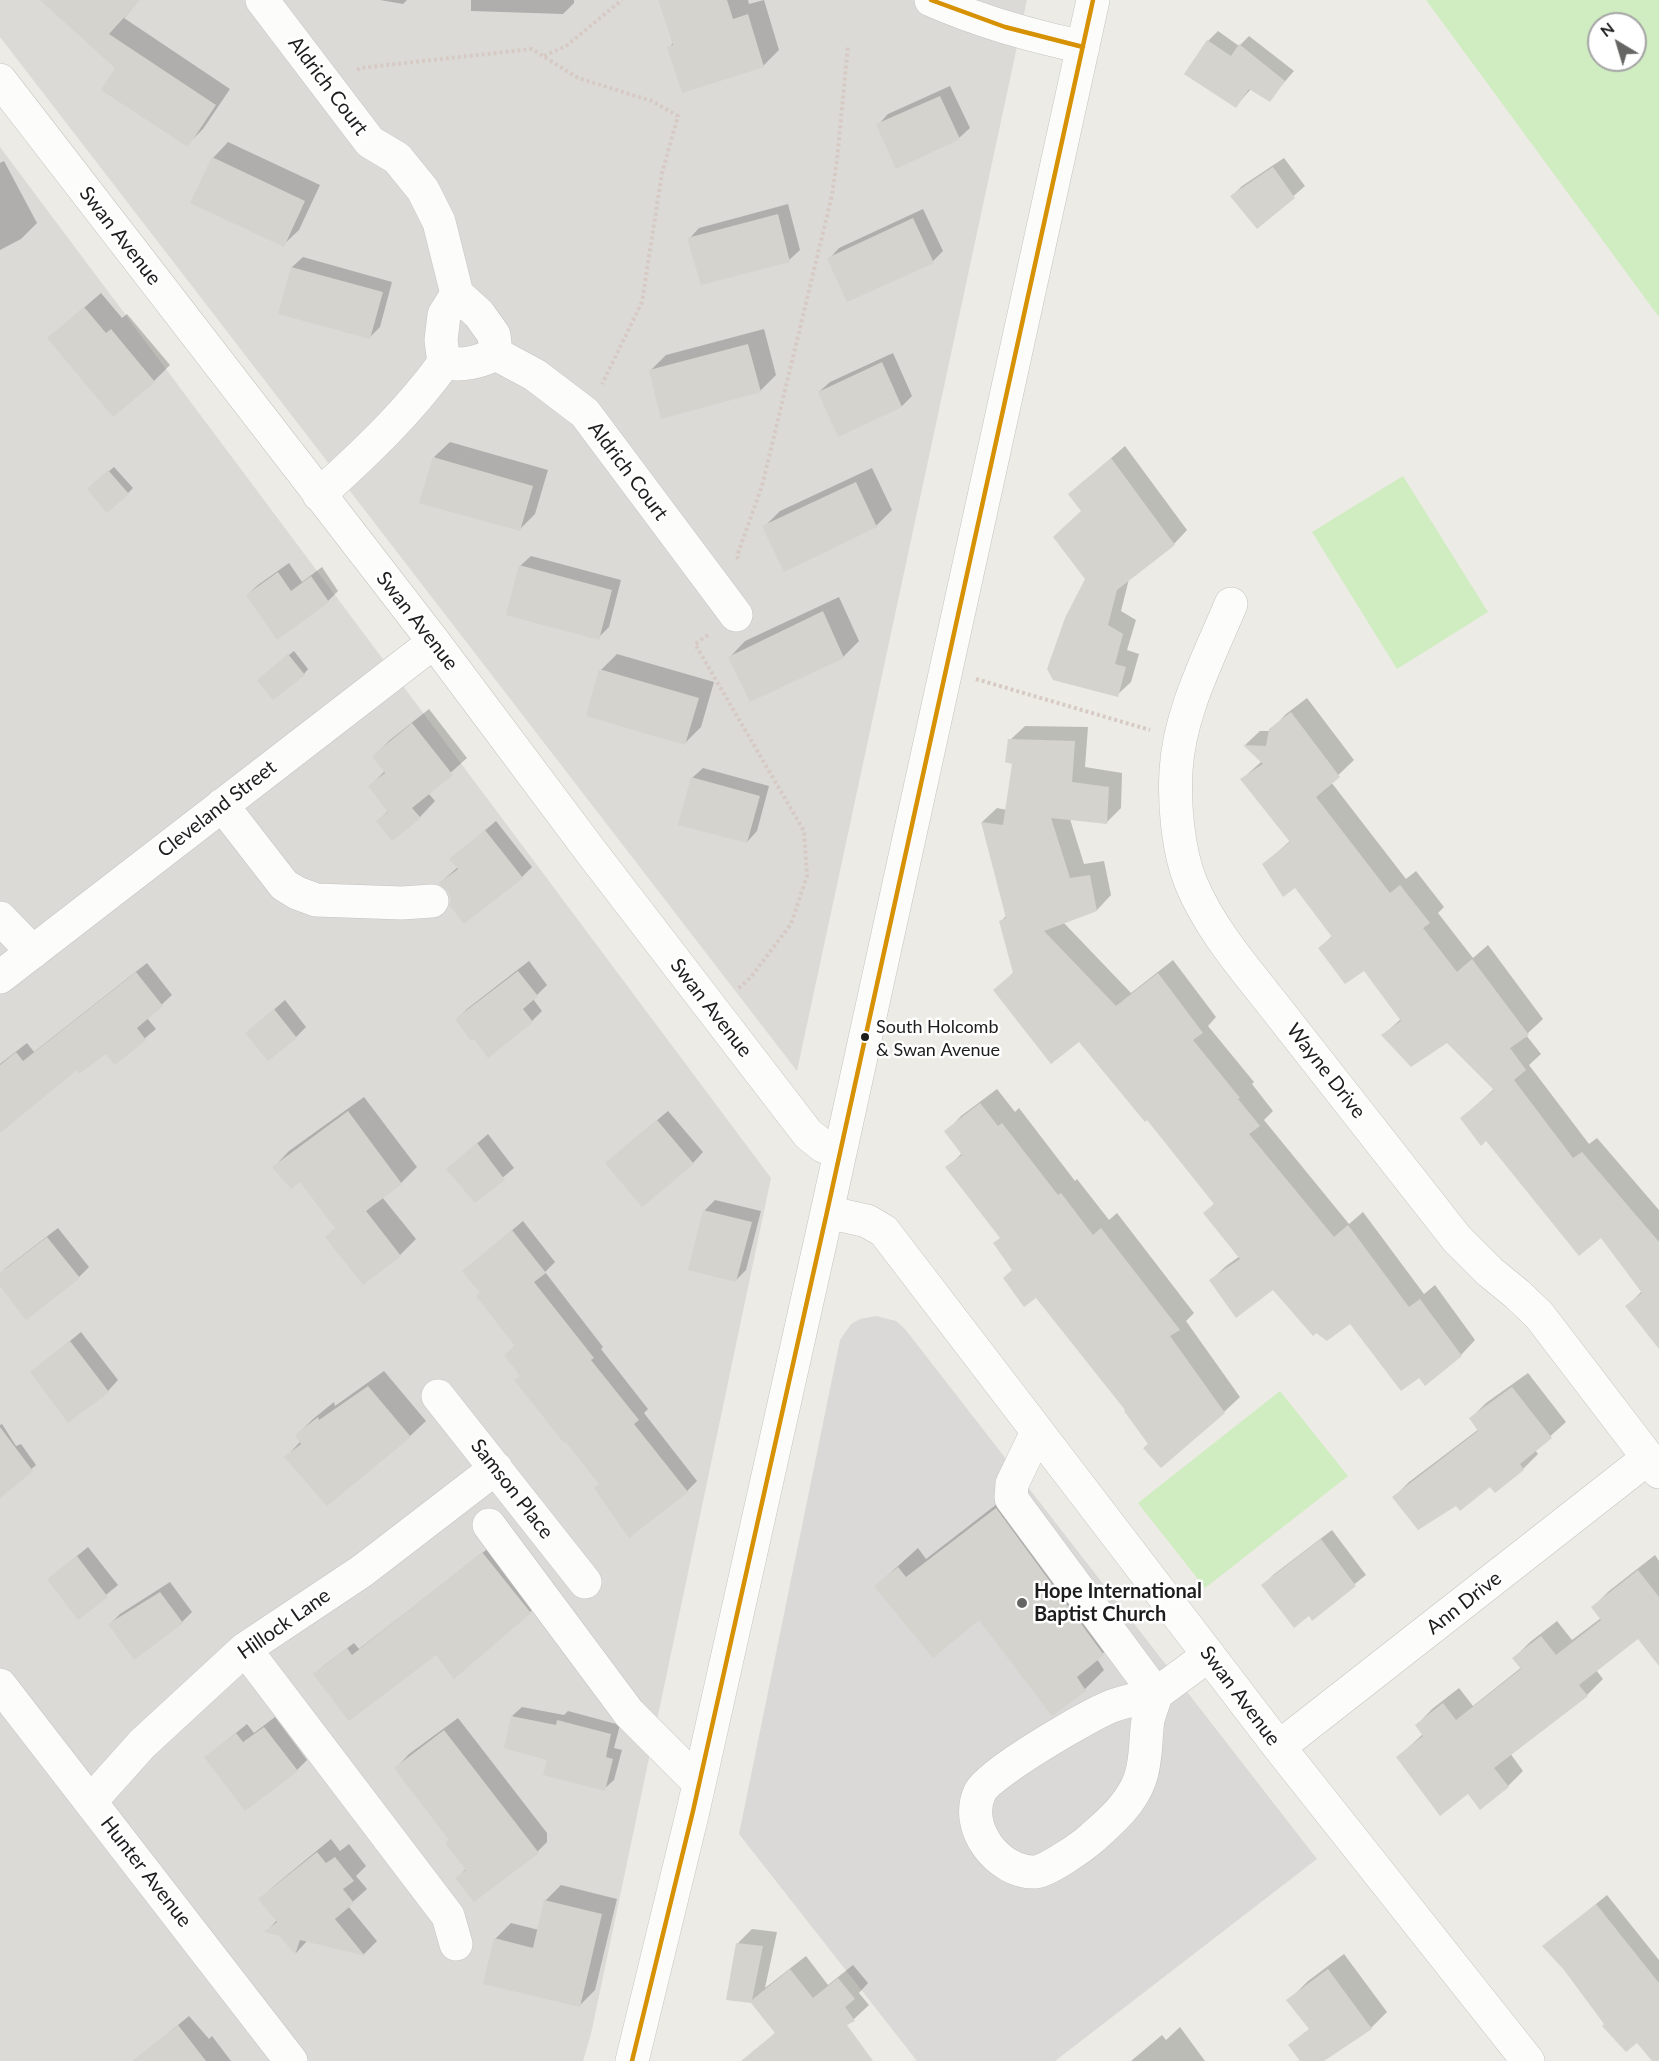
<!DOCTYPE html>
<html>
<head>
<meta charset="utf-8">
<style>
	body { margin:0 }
	#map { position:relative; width:1659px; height:2061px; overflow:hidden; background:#ecebe5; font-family:Lato,sans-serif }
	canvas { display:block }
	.north { position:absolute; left:1587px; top:12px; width:60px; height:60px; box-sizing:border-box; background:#fff; border:2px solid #a5a5a5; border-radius:50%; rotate:322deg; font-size:16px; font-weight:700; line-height:24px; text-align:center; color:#1d1d1d }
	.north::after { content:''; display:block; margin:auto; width:21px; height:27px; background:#656563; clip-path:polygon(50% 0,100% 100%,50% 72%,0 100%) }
</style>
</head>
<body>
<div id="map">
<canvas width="1659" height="2061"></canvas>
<div class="north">N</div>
</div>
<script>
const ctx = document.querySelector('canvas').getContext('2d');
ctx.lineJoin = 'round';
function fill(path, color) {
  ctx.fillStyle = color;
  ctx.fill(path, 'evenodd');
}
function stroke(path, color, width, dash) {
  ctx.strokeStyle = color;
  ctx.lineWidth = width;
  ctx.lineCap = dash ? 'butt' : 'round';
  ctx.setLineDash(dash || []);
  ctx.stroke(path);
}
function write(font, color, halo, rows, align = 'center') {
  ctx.font = font + ' Lato,sans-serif';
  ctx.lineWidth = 5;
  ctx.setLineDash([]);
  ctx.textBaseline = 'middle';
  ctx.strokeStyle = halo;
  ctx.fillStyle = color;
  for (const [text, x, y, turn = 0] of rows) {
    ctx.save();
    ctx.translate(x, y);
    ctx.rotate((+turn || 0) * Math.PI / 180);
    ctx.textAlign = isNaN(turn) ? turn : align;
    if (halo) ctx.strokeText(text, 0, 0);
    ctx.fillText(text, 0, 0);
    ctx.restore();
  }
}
fill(new Path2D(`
	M0 0H1027L797 1071 0 37Z
	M0 147 771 1178 591 2034 583 2061H0Z`), '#dbdad7');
fill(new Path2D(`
	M876 1316 896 1321 905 1329 1317 1859 1055 2061H917L739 1834 840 1340 851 1324 860 1319Z`), '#dad9d7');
fill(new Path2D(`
	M1426 0H1659V317ZM1599 24H1635V60H1599Z
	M1403 476 1488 612 1397 669 1312 532Z
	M1280 1391 1348 1476 1205 1588 1138 1503Z`), '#d0ecc1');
fill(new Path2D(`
	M43 0H139L124 18 230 89 203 129 187 145 117 68Z
	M380 0H407L403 4Z
	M471 0H574V3L563 14 471 11Z
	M660 0H748L749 4 764 0 779 50 763 66 669 48 673 43Z
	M1218 31 1239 46 1249 36 1294 71 1269 100 1251 89 1236 106 1208 41Z
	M950 86 970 128 959 138 878 125 888 114Z
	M228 142 320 185 299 230 283 245 213 158Z
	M1284 158 1305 186 1258 227 1232 196 1242 186Z
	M4 161 37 223 21 239 0 250V163Z
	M788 204 800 250 789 260 689 239 699 228Z
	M923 209 943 251 933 261 829 259 839 248Z
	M303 257 392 282 380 327 369 338 292 267Z
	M101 293 122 318 127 314 170 365 154 381 49 338Z
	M764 329 776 375 760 391 650 371 666 355Z
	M893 353 912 396 902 406 838 435 819 392 830 382Z
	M450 442 548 470 535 514 519 530 434 457Z
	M1125 446 1187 530 1174 544 1129 579 1121 611 1136 620 1127 650 1139 654 1131 682 1117 695 1087 579 1082 511 1070 494Z
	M114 467 133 488 128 493 94 484Z
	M872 468 892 510 876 526 764 527 780 511Z
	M531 556 621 580 609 627 598 638 520 566Z
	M289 563 302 582 322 567 338 591 328 601 247 595 258 585Z
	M839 597 859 641 843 657H730L745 641Z
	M294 651 308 669 304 674 263 676Z
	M617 654 714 682 701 727 685 743 601 670Z
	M1307 698 1354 760 1331 782 1406 879 1416 871 1444 907 1438 913 1473 958 1488 945 1543 1019 1526 1035 1541 1054 1529 1065 1589 1144 1597 1138 1659 1210V1348L1627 1306 1642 1291 1601 1236 1462 1118 1495 1088 1447 1041 1383 1035 1401 1019 1364 969 1320 948 1333 935 1295 886 1264 864 1291 840 1242 779 1262 761 1245 745 1260 731H1270L1286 714Z
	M429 709 467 758 428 793 435 801 420 817 378 821 389 810 370 786 385 771 374 756 390 740Z
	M1025 726 1088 727 1085 767 1122 773 1121 808 1106 823 1070 819 1084 864 1104 861 1111 895 1097 910 1063 922 1131 993 1173 960 1216 1017 1208 1026 1254 1082 1252 1084 1273 1111 1264 1120 1349 1224 1363 1212 1424 1294 1435 1285 1475 1340 1461 1355 1419 1376 1350 1322 1273 1287 1211 1280 1226 1266 1240 1256 1205 1213 1215 1203 1147 1118 1080 1040 995 990 1015 971 1001 921 1007 915 982 822 997 808 1007 810 1014 763 1010 740Z
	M703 768 769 786 757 831 747 842 692 778Z
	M496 821 532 867 522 877 452 899 449 890 440 883 458 867 451 859Z
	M529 961 547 985 533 999 542 1011 532 1021 474 1037 457 1019 467 1009Z
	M147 963 172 995 147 1018 156 1029 115 1063 106 1051 77 1068 0 1131V1064L27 1043 34 1052Z
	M285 1000 306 1027 296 1037 247 1033Z
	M997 1089 1015 1112 1019 1108 1075 1181 1077 1179 1109 1220 1117 1213 1194 1313 1186 1321 1240 1397 1224 1412 1150 1443 1127 1410 1014 1270 1001 1237 947 1168 962 1153 946 1132 961 1116Z
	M364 1097 417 1167 401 1183 382 1197 416 1239 400 1255 363 1283 337 1228 300 1180 274 1167 289 1151Z
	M668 1111 703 1152 693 1163 618 1153Z
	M488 1134 514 1168 475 1201 448 1169Z
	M715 1200 761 1211 746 1270 736 1280 690 1268 705 1210Z
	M523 1221 555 1262 545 1272 603 1347 601 1349 648 1409 644 1413 697 1481 687 1491 600 1483 506 1355 516 1345 481 1293 464 1271Z
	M58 1228 89 1267 79 1277 0 1283V1274L6 1268Z
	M81 1332 118 1380 108 1391 32 1372Z
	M384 1371 426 1421 410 1436 286 1457 301 1441 297 1435 313 1419 334 1402 335 1406Z
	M1528 1373 1566 1422 1535 1450 1538 1454 1523 1469 1456 1504 1394 1497 1409 1482 1479 1429 1471 1418 1486 1403Z
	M2 1424 16 1446 21 1444 36 1465 0 1496V1425Z
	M1015 1490 1122 1635 1097 1659 1104 1670 1085 1689 1052 1713 979 1617 876 1586 918 1548 926 1559Z
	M1332 1530 1366 1575 1312 1618 1309 1614 1263 1586 1273 1575Z
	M88 1547 118 1585 78 1618 49 1579Z
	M490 1547 537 1606 530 1612 436 1653 322 1667 354 1643 359 1649Z
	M1655 1555 1659 1561V1663L1638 1637 1596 1670 1603 1679 1587 1695 1510 1753 1523 1771 1508 1786 1468 1792 1398 1757 1423 1734 1417 1725 1432 1709 1459 1688 1473 1706 1522 1667 1514 1658 1530 1642 1557 1621 1572 1640 1601 1618 1593 1607 1609 1591Z
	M170 1582 192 1612 182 1622 110 1624 120 1614Z
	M522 1707 564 1715 568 1711 620 1725 614 1748 622 1750 614 1780 604 1789 549 1759 512 1716Z
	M275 1717 307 1760 297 1770 206 1757 247 1724 254 1733Z
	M458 1718 547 1833V1842L533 1856 457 1878 467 1868 451 1839 396 1768 409 1754Z
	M331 1839 340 1851 349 1844 366 1866 356 1876 367 1889 348 1906 377 1941 364 1954 307 1941 296 1953 281 1934 267 1931 277 1920 260 1899 274 1886Z
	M561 1885 617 1899 595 1990 580 2005 495 1939 511 1923 539 1930 545 1901Z
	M1607 1895 1659 1960V2061H1654L1637 2041 1606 2024 1565 1969 1545 1946Z
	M752 1929 777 1932 765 1988 806 1956 828 1985 853 1965 868 1983 859 1993 869 2005 854 2019 834 2031 798 2061H768L758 2049 776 2032 752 2002 738 1943Z
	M1344 1954 1387 2012 1371 2028 1336 2052 1292 1997 1308 1981Z
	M189 2016 209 2039 212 2036 231 2061H134Z
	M1180 2027 1205 2061H1131L1162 2035 1166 2040Z`), '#0003');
fill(new Path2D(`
	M40 0H140L109 34 216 105 188 147 101 90 115 68Z
	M658 0H727L733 19 748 14 764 67 682 93 667 47 673 45Z
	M1207 40 1231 56 1239 44 1285 81 1270 102 1249 89 1236 108 1184 74Z
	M940 96 960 139 896 169 876 124Z
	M212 157 305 201 284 247 190 203Z
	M1273 167 1295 198 1257 229 1230 196Z
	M778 214 790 262 701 285 687 238Z
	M913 218 934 263 847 302 827 258Z
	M291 267 383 292 370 339 278 314Z
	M84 307 106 333 111 329 155 382 113 417 47 338Z
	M748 344 761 392 661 419 649 370Z
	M882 362 902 407 838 437 818 392Z
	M433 457 533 486 520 531 419 503Z
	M1111 458 1175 545 1117 590 1108 625 1123 634 1115 664 1126 667 1118 697 1053 680 1047 669 1065 618 1085 579 1053 537 1081 511 1068 494Z
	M108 470 129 494 107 513 87 489Z
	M856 482 877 527 784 572 762 526Z
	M519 565 612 590 599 640 506 615Z
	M278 572 291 591 311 576 329 602 277 640 246 595Z
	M823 611 844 658 750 702 728 657Z
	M288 654 305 675 273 700 257 680Z
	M599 669 699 698 685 745 586 716Z
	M1291 712 1340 777 1316 797 1390 893 1400 885 1430 923 1423 928 1457 972 1472 959 1529 1035 1510 1048 1526 1070 1514 1080 1573 1158 1582 1152 1659 1242V1349L1625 1306 1642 1293 1601 1238 1579 1256 1486 1141 1481 1146 1460 1118 1494 1090 1447 1043 1411 1067 1381 1035 1401 1021 1364 971 1345 984 1318 948 1332 937 1295 888 1283 897 1262 864 1290 842 1240 779 1263 764 1243 745 1266 746 1269 729Z
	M412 723 453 775 412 808 421 818 392 841 376 821 388 812 368 786 385 773 372 756Z
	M1008 739 1075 741 1072 782 1109 787 1107 824 1051 818 1070 878 1090 875 1097 911 1044 931 1116 1006 1158 973 1203 1033 1193 1040 1240 1098 1238 1099 1260 1126 1249 1134 1334 1237 1348 1225 1409 1307 1420 1299 1462 1356 1425 1386 1419 1378 1401 1391 1350 1324 1327 1341 1316 1333 1313 1336 1273 1290 1236 1318 1209 1280 1240 1259 1203 1213 1214 1204 1147 1120 1145 1122 1079 1042 1051 1064 993 990 1013 973 999 921 1006 918 981 822 1003 825 1012 764 1005 762Z
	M691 777 760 796 747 843 678 825Z
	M485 830 523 878 464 924 450 906 451 899 448 891 438 884 458 869 449 859Z
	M518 971 538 996 523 1009 533 1022 488 1058 474 1039 471 1041 455 1019Z
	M136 972 163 1006 137 1028 146 1040 115 1065 106 1054 79 1074 77 1070 0 1133V1065L16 1052 23 1061Z
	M274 1009 297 1038 268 1061 245 1033Z
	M980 1103 998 1126 1002 1123 1058 1195 1061 1193 1093 1235 1101 1228 1180 1330 1170 1336 1225 1413 1161 1468 1143 1448 1148 1444 1124 1411 1125 1410 1036 1298 1024 1307 1003 1278 1012 1270 993 1243 1000 1238 945 1167 962 1155 944 1131Z
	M348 1111 402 1184 366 1211 401 1256 363 1285 325 1237 335 1228 300 1182 291 1189 272 1167Z
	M657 1120 694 1164 642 1207 605 1163Z
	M477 1143 505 1180 475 1203 446 1169Z
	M703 1210 752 1222 736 1282 688 1270Z
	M512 1230 546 1273 534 1282 594 1358 591 1360 639 1420 634 1424 688 1492 629 1538 594 1488 599 1484 566 1442 564 1443 514 1380 520 1376 504 1355 515 1346 476 1296 480 1293 462 1271Z
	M47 1237 80 1278 26 1320 0 1286V1273Z
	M70 1341 109 1392 68 1423 30 1372Z
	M368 1386 411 1437 327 1506 284 1457 301 1444 295 1435 318 1417 319 1420Z
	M1512 1387 1552 1438 1520 1464 1524 1470 1495 1493 1490 1487 1460 1511 1456 1506 1418 1530 1392 1497 1478 1431 1469 1418Z
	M0 1427 33 1471 0 1498Z
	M996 1508 1104 1655 1077 1677 1086 1691 1052 1716 979 1620 933 1658 874 1586 898 1567 906 1577Z
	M1321 1539 1356 1586 1312 1621 1309 1616 1294 1628 1261 1585Z
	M482 1552 531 1613 454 1679 436 1655 349 1721 313 1674 347 1648 352 1655Z
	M77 1556 108 1597 78 1620 47 1579Z
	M1638 1570 1659 1597V1666L1638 1639 1579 1685 1588 1696 1494 1768 1509 1787 1480 1810 1468 1794 1440 1816 1396 1757 1423 1736 1415 1725 1443 1703 1456 1720 1521 1669 1512 1658 1541 1636 1556 1655 1601 1620 1591 1607Z
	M160 1592 183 1623 134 1660 108 1624Z
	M511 1716 556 1725 557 1720 611 1734 606 1757 613 1759 605 1791 543 1775 547 1760 504 1748Z
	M264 1727 298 1771 245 1811 204 1757 236 1733 243 1742Z
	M444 1730 539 1853 474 1902 455 1878 466 1870 445 1843 449 1840 394 1768Z
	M317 1852 326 1863 335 1857 354 1881 343 1889 354 1903 335 1919 365 1956 300 1940 295 1955 280 1936 264 1932 277 1922 258 1899Z
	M544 1900 602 1914 580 2007 483 1984 494 1938 533 1948Z
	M1596 1904 1659 1983V2061H1652L1637 2043 1626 2052 1602 2026 1604 2024 1564 1970 1542 1946Z
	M736 1943 763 1946 752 2000 790 1969 813 1998 838 1978 855 1999 845 2007 855 2021 847 2025 873 2061H741L775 2033 751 2003 726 2000Z
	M1328 1969 1372 2029 1324 2061H1300L1288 2045 1309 2029 1286 2000Z
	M178 2025 206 2061H132Z`), '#d4d3cd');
const minor = new Path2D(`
	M262 0 370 142 397 158 423 190 439 222 457 294
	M931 0C979 21 1031 36 1083 47
	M0 80 434 642 592 853 808 1134 823 1146 840 1153
	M496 354 535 375 585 413 736 615
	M319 495C364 454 408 413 444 363L441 340 444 315 457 294 479 314 494 335 496 354C479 362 464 366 444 363
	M1231 604C1209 657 1179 713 1176 771 1174 805 1178 851 1191 883 1213 936 1255 980 1289 1025 1345 1096 1401 1168 1457 1239L1490 1272 1517 1294 1539 1315 1659 1472
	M222 805 284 885 297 893 316 900 402 903 432 901
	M0 918 33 952
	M0 977 434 642
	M827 1212 867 1221 884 1231 1279 1747 1528 2061
	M438 1396 585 1582
	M1037 1432 1012 1484 1011 1498 1156 1694 1209 1655
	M489 1525 629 1713 699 1783
	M245 1649 448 1916 456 1944
	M0 1685 291 2061
	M1156 1694C1154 1703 1150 1711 1148 1720 1145 1739 1147 1760 1140 1779 1131 1804 1112 1820 1092 1838 1083 1846 1046 1872 1035 1872 998 1873 963 1827 980 1792 989 1773 1089 1715 1112 1706 1126 1701 1142 1698 1156 1694Z
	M1279 1747 1648 1458
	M91 1801 142 1744 245 1649 362 1571 496 1468
	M632 2061 693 1811 827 1212 1093 0`);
stroke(minor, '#c4c4c1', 34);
stroke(new Path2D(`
	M544 56 566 46 622 0
	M357 70 360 68 532 49 578 78 652 101 678 116 662 173 642 302 602 384
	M738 559 737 556 762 486 832 195 837 160 848 46
	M708 635 695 644 804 831 807 876 791 924 751 977 738 989
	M976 679 1150 730`), '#d7cac4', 4, [3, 3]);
stroke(minor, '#fcfcfb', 33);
stroke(new Path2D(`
	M931 0 1005 27 1083 47
	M632 2061 693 1811 827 1212 1093 0`), '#d69104', 4.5);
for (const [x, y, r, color] of [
	[865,1037,5,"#1d1d1d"],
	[1022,1603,6,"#656563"]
]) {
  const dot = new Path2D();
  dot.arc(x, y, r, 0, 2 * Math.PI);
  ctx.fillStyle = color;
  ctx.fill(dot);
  stroke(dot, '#fff', 2);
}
write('18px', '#1d1d1d', '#fff', [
	["South Holcomb",876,1027],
	["& Swan Avenue",876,1050]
], 'left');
write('20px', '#1d1d1d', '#fff', [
	["Aldrich Court",328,86,53],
	["Swan Avenue",120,236,52],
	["Aldrich Court",628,471,53],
	["Swan Avenue",417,621,52],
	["Cleveland Street",217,809,-38],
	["Swan Avenue",711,1008,52],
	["Wayne Drive",1326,1071,52],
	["Samson Place",512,1489,52],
	["Ann Drive",1464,1603,-38],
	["Hillock Lane",284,1624,-35],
	["Swan Avenue",1240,1696,53],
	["Hunter Avenue",146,1872,52]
]);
write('bold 20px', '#1d1d1d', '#fff', [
	["Hope International",1034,1592],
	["Baptist Church",1034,1615]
], 'left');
</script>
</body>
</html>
